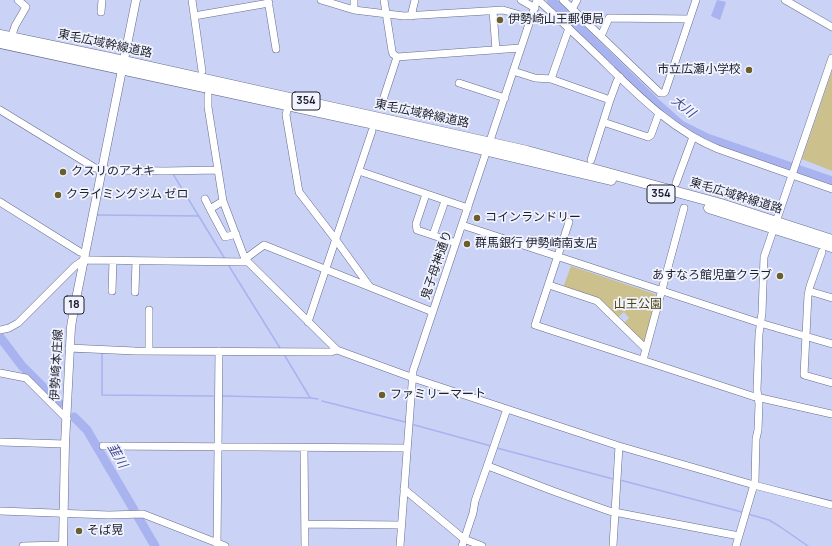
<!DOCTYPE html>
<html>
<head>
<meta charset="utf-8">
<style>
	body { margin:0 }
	canvas { display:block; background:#cad2f6 }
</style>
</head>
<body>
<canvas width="832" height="546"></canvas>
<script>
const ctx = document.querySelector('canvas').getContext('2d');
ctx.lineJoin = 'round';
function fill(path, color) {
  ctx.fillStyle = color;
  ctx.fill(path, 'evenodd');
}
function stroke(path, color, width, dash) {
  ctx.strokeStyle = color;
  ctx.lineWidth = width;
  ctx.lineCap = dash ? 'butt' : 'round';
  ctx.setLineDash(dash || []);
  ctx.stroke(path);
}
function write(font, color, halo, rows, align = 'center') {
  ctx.font = font + ' Manrope,"Noto Sans JP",sans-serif';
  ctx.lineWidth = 3.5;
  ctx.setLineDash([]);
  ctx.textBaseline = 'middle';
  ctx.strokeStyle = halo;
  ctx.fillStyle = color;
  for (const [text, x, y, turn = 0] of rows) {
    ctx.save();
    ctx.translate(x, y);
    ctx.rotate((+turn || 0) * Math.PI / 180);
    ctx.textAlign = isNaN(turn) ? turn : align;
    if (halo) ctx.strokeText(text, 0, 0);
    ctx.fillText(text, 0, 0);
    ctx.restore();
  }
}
fill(new Path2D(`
	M832 71V171L802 159Z
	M571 266 655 294 656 297 645 341 642 342 623 324 629 318 624 312 617 318 599 300 563 288Z`), '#ccc08d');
fill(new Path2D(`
	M717 0 726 2 720 20 711 16Z`), '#a8b3ef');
stroke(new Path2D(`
	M173 174 225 259
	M97 215 199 216
	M229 266 280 348
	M75 352H85
	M101 352H102V395L213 396
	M285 356 309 396 311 398 318 399
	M222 396 311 398
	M322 401 405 422
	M411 424 491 446
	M497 448 613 479
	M620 480 742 512
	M748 514 769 520 779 526 808 546`), '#a8b3ef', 1.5);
stroke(new Path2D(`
	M551 0 654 101 681 125 707 138 832 181
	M0 337 22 366 59 403
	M74 417 87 430 134 510
	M138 517 155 546`), '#a8b3ef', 9);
const minor = new Path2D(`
	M192 0 202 71
	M268 0 276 49
	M321 0 354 10 404 16 503 10 531 18
	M354 0V10
	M384 0 392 51 393 54 397 57 520 48
	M521 0 535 8
	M538 0C562 22 586 44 609 67 643 100 674 131 718 149L832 189
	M563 0 660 93H663L665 92 696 0
	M785 0 832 27
	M572 9 577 0
	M493 11 496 50
	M101 12 102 0
	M194 16 269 3
	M411 16 415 0
	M601 36 609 18 689 19
	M10 41 15 26 26 7 18 0
	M513 71 535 78 551 79 610 100
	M551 79 569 28
	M459 83 505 98
	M208 95V107L223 201 245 259 337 350 419 380 619 446 754 485 832 505
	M288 106 286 115 299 192 336 240 370 287
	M381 106 397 57
	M0 110 95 168 108 170 165 171 218 170
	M603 122 648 137 651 135 659 113
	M591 160 610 100 617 81 620 77
	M359 171 468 208
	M676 183 693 137
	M426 194 416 224 417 230 456 243
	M205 199 210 209
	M223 201 210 209 225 237 236 234
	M0 202 80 252 85 253
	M569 222 535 325 752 396 832 414
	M462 225 760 323 832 344
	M433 235 445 201
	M822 252 810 286 808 295 804 375 832 383
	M245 259 264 245 433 312
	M549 285 597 301 645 348
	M112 291 113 261
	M809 291 832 298
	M135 292 136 261
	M308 322 372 131
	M0 330 9 328 18 323 75 266 84 260 247 262
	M69 348 135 351 331 352 337 350
	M149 351V310
	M643 360 684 208
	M0 373 26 378 67 419
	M0 442 65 444
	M103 446 406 448
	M304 448 305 546
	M488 466 553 491 609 511 739 536
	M404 489 464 539 482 546
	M0 511 109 515 143 514 225 546
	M305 524 401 525
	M23 546 63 545
	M217 546 219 351
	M400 546 413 371 537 0
	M462 546 473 513 475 501 507 409
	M613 546 619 446
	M736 546 755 481 756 439 758 430 759 404 757 390 759 334 762 313 764 257 832 58`);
const major = new Path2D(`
	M63 546 65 444 71 327 74 309 136 0`);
const highway = new Path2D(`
	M0 35 110 58 527 151 721 204 832 240
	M0 43 370 123 611 180
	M709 208 832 247`);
stroke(minor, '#666d8c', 8);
stroke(major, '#666d8c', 9);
stroke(highway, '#666d8c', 11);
stroke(minor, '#fff', 7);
stroke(major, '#fff', 8);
stroke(highway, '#fff', 10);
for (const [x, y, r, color] of [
	[500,20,4,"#6a5e2b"],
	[749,70,4,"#6a5e2b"],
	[63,172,4,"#6a5e2b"],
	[58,195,4,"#6a5e2b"],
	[477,218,4,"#6a5e2b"],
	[467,244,4,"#6a5e2b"],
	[780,276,4,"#6a5e2b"],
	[382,395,4,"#6a5e2b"],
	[79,531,4,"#6a5e2b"]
]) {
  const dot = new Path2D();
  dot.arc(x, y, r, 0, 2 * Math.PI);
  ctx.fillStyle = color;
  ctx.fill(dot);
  stroke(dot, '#f1f4ff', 1.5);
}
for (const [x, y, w] of [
	[306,101,28],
	[661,194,28],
	[74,305,20]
]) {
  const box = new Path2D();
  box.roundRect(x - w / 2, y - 9, w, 18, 3);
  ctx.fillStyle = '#f1f4ff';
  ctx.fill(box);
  stroke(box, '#1d1f2c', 1);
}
write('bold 11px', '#1d1f2c', null, [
	["354",306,101],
	["354",661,194],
	["18",74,305]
]);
write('12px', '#1d1f2c', '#f1f4ff', [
	["伊勢崎山王郵便局",508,20],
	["市立広瀬小学校",741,70,"right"],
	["クスリのアオキ",71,172],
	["クライミングジム ゼロ",66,195],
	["コインランドリー",485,218],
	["群馬銀行 伊勢崎南支店",475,244],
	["あすなろ館児童クラブ",772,276,"right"],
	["ファミリーマート",390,395],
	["そば晃",87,531]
], 'left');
write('12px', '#1d1f2c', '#f1f4ff', [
	["東毛広域幹線道路",105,44,12],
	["東毛広域幹線道路",422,114,12],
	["東毛広域幹線道路",736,196,17],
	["鬼子母神通り",437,265,-71],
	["伊勢崎本庄線",57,365,-87]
]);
write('12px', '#4e430f', '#f1f4ff', [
	["山王公園",638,305]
]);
write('italic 13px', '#40478e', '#f1f4ff', [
	["大川",683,107,39],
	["韮川",117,456,60]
]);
</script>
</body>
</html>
